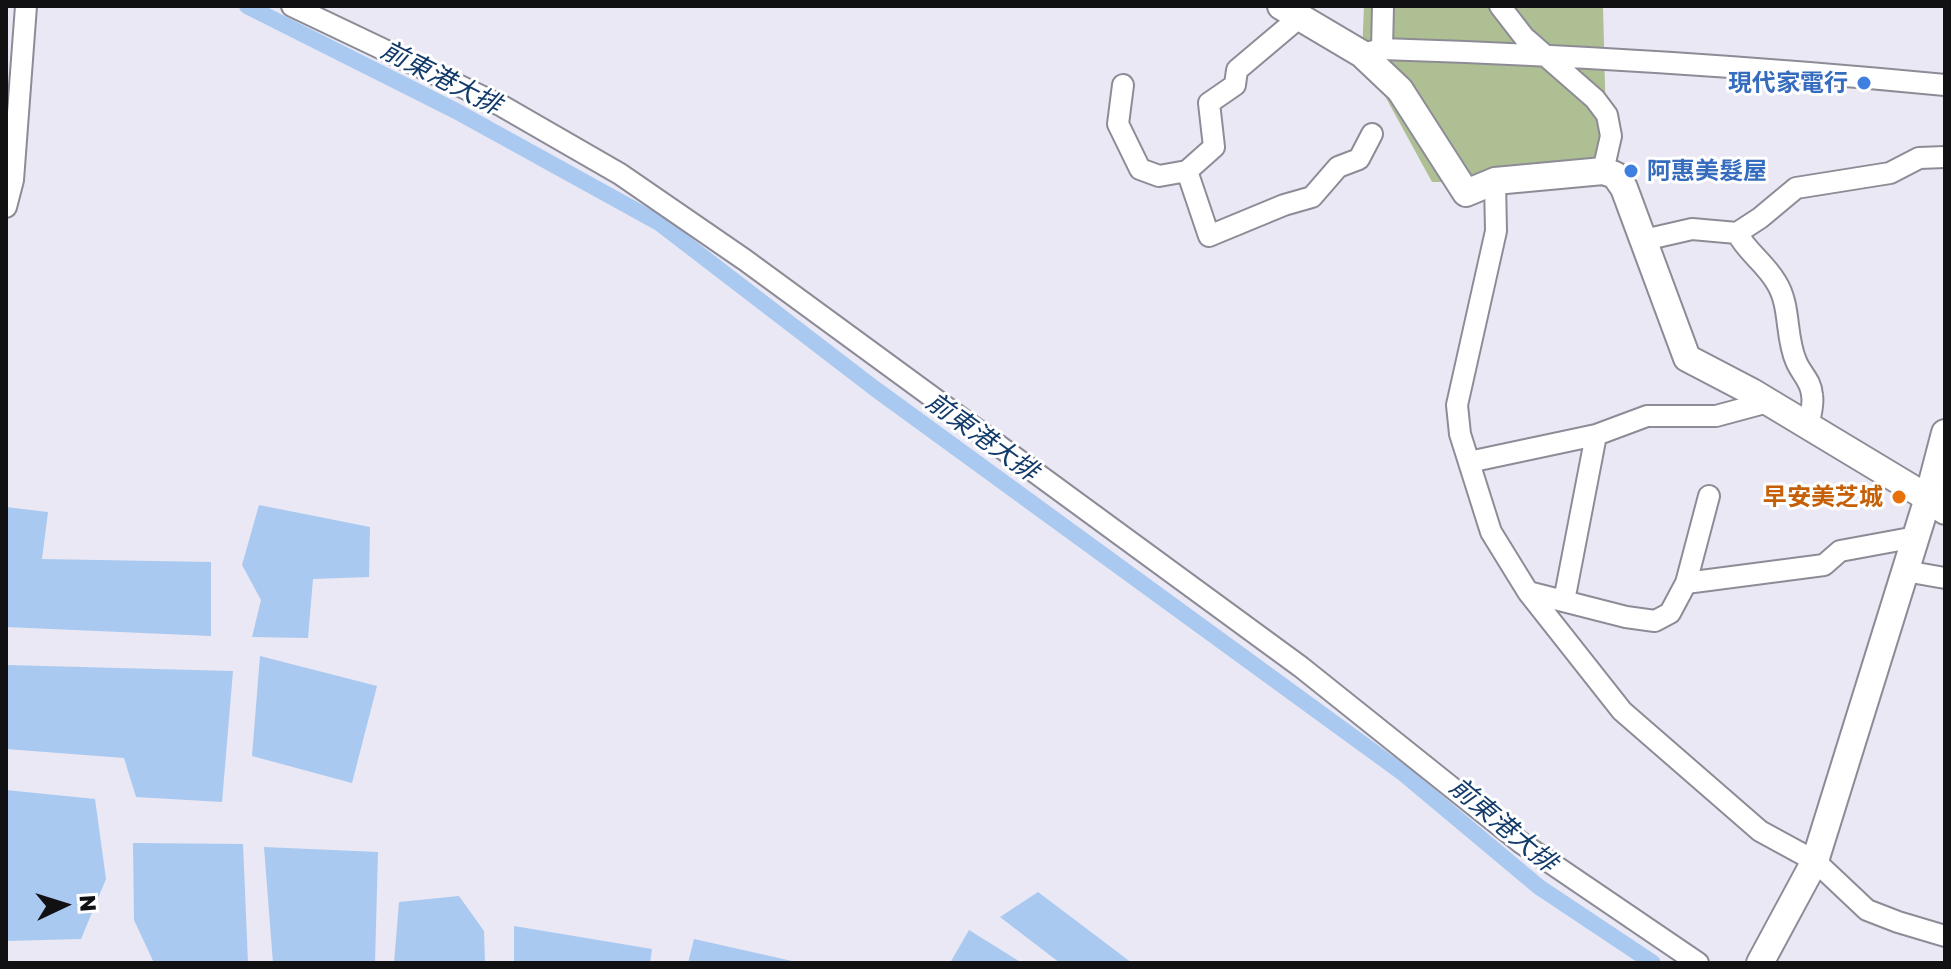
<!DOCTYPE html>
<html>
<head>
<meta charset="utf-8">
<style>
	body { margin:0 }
	#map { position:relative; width:1951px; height:969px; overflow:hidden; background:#e9e8f4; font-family:"Golos Text",sans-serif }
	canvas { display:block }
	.frame { position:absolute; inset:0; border:8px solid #111114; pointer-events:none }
	.north { position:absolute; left:24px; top:865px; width:80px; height:80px; -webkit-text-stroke:6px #fff; paint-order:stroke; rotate:86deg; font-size:22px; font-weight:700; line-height:32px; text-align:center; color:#111114 }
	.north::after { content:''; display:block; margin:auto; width:28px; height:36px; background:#111114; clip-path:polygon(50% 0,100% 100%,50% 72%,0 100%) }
</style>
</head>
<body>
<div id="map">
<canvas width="1951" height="969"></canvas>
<div class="frame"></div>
<div class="north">N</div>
</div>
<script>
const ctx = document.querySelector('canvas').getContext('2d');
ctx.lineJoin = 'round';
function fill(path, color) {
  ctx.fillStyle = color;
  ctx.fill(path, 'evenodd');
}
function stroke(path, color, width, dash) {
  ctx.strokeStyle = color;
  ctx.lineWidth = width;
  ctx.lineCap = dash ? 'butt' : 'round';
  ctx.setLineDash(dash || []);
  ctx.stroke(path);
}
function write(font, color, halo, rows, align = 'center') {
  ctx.font = font + ' "Golos Text","Noto Sans TC",sans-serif';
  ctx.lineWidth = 6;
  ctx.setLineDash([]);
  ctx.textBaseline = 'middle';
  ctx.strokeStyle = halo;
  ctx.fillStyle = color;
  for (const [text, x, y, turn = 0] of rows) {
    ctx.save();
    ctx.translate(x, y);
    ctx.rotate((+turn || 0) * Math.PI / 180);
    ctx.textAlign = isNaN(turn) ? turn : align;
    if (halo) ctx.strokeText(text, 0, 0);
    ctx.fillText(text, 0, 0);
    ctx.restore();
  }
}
fill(new Path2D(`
	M1364 6H1603L1607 167 1462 182H1432L1362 54Z`), '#adbf93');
fill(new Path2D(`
	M259 505 370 527 369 577 313 579 308 638 252 637 261 600 242 565Z
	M6 507 48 512 42 559 211 562V636L6 627Z
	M260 656 377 686 352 783 252 756Z
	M6 665 233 671 222 802 136 797 124 758 6 749Z
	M6 790 95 799 106 879 81 939 6 941Z
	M133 843 243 844 248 963H154L134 920Z
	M264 847 378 852 375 963H273Z
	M1038 892 1132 963H1060L1000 917Z
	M459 896 484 931 485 963H394L399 902Z
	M514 926 652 949 650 963H514Z
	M969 930 1022 963H950Z
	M694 939 801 963H688Z`), '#aac9f0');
stroke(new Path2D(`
	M247 6 456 111 659 223 874 388 1404 774 1539 887 1653 963`), '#aac9f0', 16);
const minor = new Path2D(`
	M292 6 502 106 620 174 745 260 1301 667 1520 842 1698 963
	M1500 6 1524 37 1595 99 1607 115 1611 136 1603 171
	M1382 49 1383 6
	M1362 54 1382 49C1570 55 1758 67 1945 85
	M1123 85 1118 124 1140 169 1159 176 1187 171 1209 236 1284 205 1312 197 1338 167 1359 159 1372 134
	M1187 171 1214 147 1209 103 1235 85 1237 70 1301 16
	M1495 181 1496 231 1457 405 1460 434 1491 532 1528 592 1622 711 1760 831 1815 861 1867 910 1898 922 1945 936
	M6 207 13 180 26 6
	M1644 240 1692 229 1737 233
	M1808 426C1810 416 1814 405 1812 395 1811 380 1801 374 1796 361 1785 336 1791 305 1776 282 1765 263 1747 252 1737 233L1760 218 1796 188 1890 173 1919 158 1945 157
	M1469 462 1596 435 1647 416H1716L1768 402
	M1905 571 1945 578
	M1686 583 1824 565 1840 551 1916 537
	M1528 592 1626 617 1655 621 1670 613 1686 583 1709 496
	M1564 601 1596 435`);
const major = new Path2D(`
	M1281 6 1362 54 1400 90 1466 193 1495 181 1603 171 1615 175 1624 188 1687 358 1752 392 1928 498 1945 511
	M1760 963 1815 861 1928 498 1945 433`);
stroke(minor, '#8d8c96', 24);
stroke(major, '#8d8c96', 30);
stroke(minor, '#fff', 20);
stroke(major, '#fff', 26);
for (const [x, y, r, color] of [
	[1864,83,8,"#3f7fe0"],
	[1631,171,8,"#3f7fe0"],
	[1899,497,8,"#e8710a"]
]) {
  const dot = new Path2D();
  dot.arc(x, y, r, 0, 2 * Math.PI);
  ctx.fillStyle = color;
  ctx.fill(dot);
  stroke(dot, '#fff', 3);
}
write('bold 24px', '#366cbe', '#fff', [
	["現代家電行",1848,83],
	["阿惠美髮屋",1647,171,"left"]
], 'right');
write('bold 24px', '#c56008', '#fff', [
	["早安美芝城",1883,497]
], 'right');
write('italic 26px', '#123b6b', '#fff', [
	["前東港大排",441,78,27],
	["前東港大排",982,437,36],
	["前東港大排",1503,825,40]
]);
</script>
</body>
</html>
